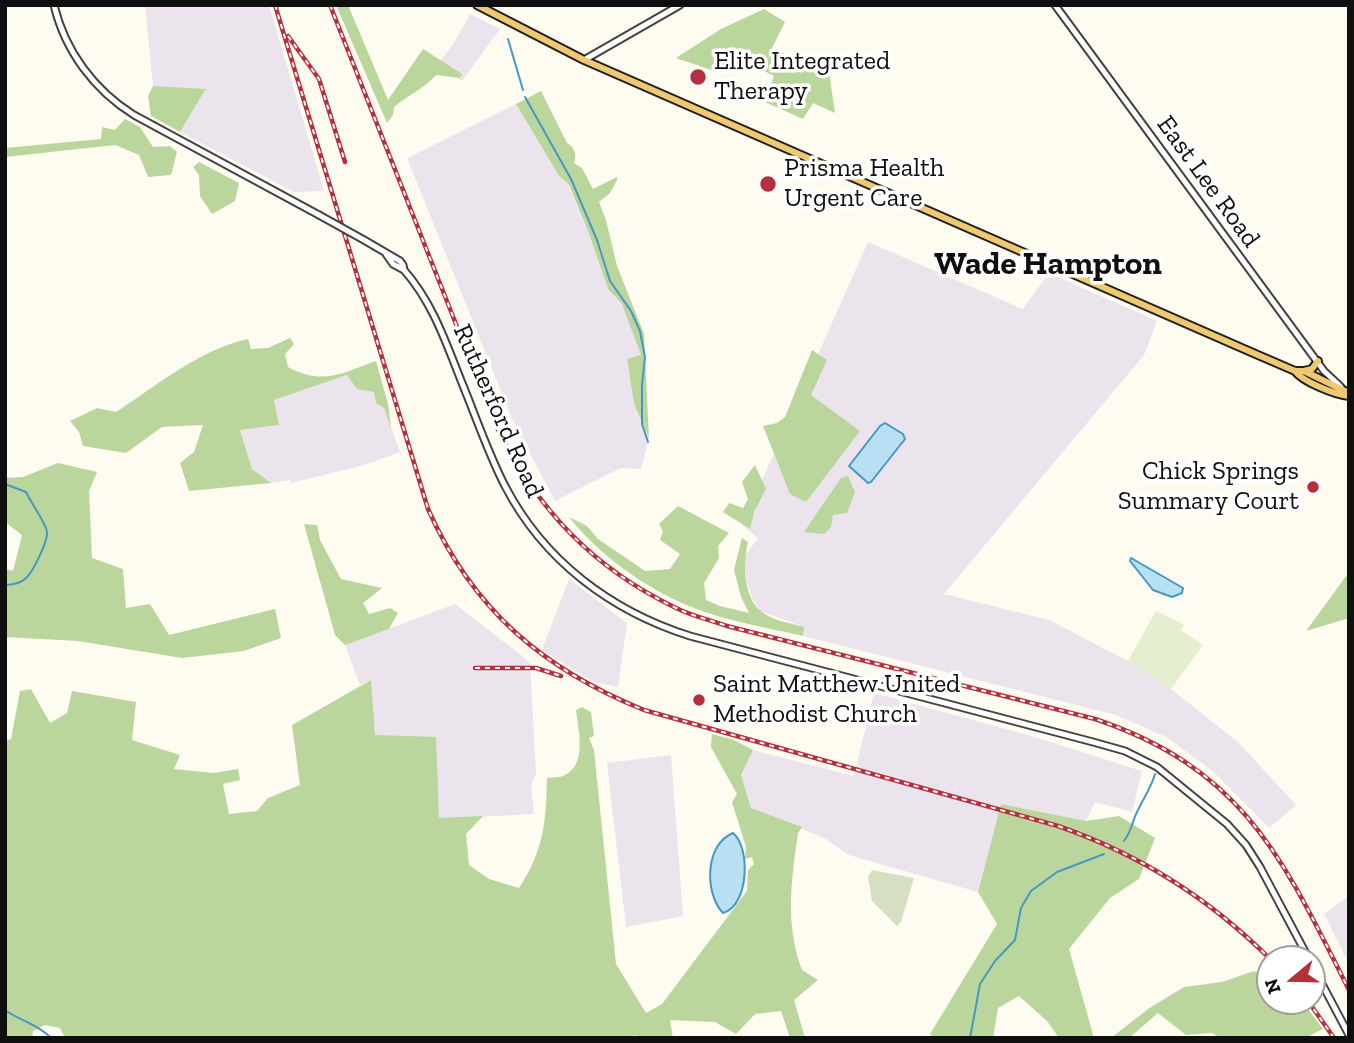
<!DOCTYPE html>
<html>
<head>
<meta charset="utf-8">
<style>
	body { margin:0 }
	#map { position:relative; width:1354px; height:1043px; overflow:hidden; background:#fefbf1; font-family:"Zilla Slab",serif }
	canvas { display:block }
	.frame { position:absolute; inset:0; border:7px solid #0f0f0f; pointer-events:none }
	.north { position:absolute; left:1256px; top:945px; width:70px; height:70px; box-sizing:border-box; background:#fff; border:2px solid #9f9f9f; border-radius:50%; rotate:251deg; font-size:19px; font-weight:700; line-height:28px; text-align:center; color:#0f0f0f }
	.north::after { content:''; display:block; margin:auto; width:24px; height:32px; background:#b5303e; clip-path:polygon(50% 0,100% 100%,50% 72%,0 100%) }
</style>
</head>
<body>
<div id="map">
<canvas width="1354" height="1043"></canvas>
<div class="frame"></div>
<div class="north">N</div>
</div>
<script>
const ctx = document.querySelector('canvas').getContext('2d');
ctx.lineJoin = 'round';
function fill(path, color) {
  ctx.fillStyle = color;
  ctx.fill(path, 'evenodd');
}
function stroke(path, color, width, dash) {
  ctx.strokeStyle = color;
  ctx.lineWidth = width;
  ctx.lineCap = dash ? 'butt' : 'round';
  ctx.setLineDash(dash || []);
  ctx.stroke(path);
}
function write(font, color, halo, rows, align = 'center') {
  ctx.font = font + ' "Zilla Slab",serif';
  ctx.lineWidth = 7;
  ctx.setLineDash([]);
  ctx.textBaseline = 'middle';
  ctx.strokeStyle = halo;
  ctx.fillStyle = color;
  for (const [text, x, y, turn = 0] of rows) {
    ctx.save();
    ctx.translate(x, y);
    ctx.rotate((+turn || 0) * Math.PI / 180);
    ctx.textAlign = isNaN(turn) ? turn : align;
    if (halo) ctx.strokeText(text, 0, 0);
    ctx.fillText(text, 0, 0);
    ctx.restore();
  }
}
fill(new Path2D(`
	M145 5H269L324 191 294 192 180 132 206 90 153 86Z
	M470 14 500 29 462 81 437 65 454 43Z
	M516 104 559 176 568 185 588 231 608 289 622 304 642 356 627 359 634 404 649 438 641 469 621 468 555 501 513 421 407 158Z
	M868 242 1023 309 1049 273 1157 321 1144 355 944 594 1049 620 1128 661 1171 689 1238 742 1296 805 1269 828 1214 772 1166 737 1116 715 803 636 804 627 760 611 752 598 747 582 744 557 758 538 742 525Z
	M348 375 374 392 384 408 400 452 364 465 291 483 290 480 271 483 252 469 240 430 278 425 273 400Z
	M569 579 627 623 618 687 594 682 542 650Z
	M455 604 530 662 536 774 531 785 534 814 439 819 437 789 374 736 371 680 360 685 345 645Z
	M874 693 1035 737 1142 771 1132 812 1095 802 1086 821 1001 804 978 892 849 855 826 839 751 808 741 775 753 750 854 776Z
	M671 755 683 916 626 927 607 763Z
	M1349 896V964L1324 914Z`), '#ebe4ec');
fill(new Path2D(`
	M336 5H348L388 100 423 49 462 74 460 78 436 75C424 89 408 95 394 107L393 115 387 123Z
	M764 9 785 22 772 48 829 72 835 113 813 103 803 119 765 102 774 76 723 50 717 72 676 58 721 29Z
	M153 86 206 89 180 132 151 116 148 96Z
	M541 91 567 143C575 148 577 154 574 163L582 168 593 189 617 177V180L610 193 599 202 606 220 617 266 644 334 649 438 634 404 627 359 641 355 622 304 608 289 588 231 569 185 559 176 516 104Z
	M125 119 140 127 153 147 170 146 177 152 171 175 148 177 139 155 115 145 5 157V148L101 139 102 127 115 130Z
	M199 162 239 183 235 201 212 214 200 196 199 175 193 167Z
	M290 338 294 344 285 354 288 367C324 386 341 373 376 361L388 404 391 428 384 408 376 403 374 392 357 389 347 375 274 400 279 425 240 430 252 469 271 483 189 491 180 463 194 452 203 425 162 427 126 453 83 446 79 432 70 421 97 408 116 412C156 386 200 349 248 339L251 349 268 348Z
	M812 350 827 360 811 395 860 431 806 502 790 494 763 426 777 423 785 417Z
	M58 463 97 472 89 491 92 558 123 569 126 608 150 604 169 635 275 609 281 638 244 651 182 658 78 641 5 637V569L13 571 22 535 5 522V478L23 477Z
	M755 465 766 489 754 512 750 529 723 512 729 503 743 508 748 499 742 482Z
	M848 476 855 492 847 513 833 515 831 527 824 534 804 532 841 478Z
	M678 506 729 533 718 546 719 558 704 583 706 600 720 606 749 613 741 597 734 570 742 538 748 542C743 563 743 598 762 612 773 621 791 623 804 627L803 636C765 627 725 621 689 606 645 588 598 554 569 517L587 526 598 539 645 571 670 569 680 554 660 540 663 532 659 524Z
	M304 524 317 525 320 540 341 579 382 588 363 603 369 614 390 608 398 613 389 629 345 645 335 635Z
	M1349 572V618L1306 631Z
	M371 680 375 735 436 737 439 818 483 816 466 834 469 865 489 879 519 888C544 850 546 822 547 778 551 777 559 778 563 776 588 766 578 729 576 710L582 707 591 712 594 736 589 738 594 750 616 964 646 1013 662 1004 747 891 748 870 754 864 752 857 745 859 746 847 732 802 737 794 711 747 712 734 734 740 753 750 741 775 751 808 802 827 798 833C791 880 785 925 802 970L818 980 794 1000 805 1038H790L781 1011 755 1014 736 1034 715 1022 670 1020 673 1038H640L635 1035 626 1038H65L60 1028 45 1025 33 1031 32 1038H5V741L11 739 20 691 31 689 50 723 67 713 72 691 136 702 132 740 180 755 174 769 213 773 238 769 240 780 223 784 229 814 257 811 268 798 300 785 292 725Z
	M1001 804 1086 821 1119 816 1155 838 1139 879 1110 898 1069 949 1094 1038H1059L1047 1021 1019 996 998 1008 993 1038H934L930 1034 997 924 978 892Z
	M1254 971 1270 979V1001H1302L1323 1029 1305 1038H1221L1212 1033 1186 1035 1158 1013 1129 1038H1111L1148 1009 1184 987 1222 982Z`), '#bad69d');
fill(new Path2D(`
	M872 870 914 878 901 922 897 926 872 901 868 877Z`), '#d7dfc3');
fill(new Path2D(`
	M1156 611 1184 625 1181 630 1203 645 1171 689 1128 661Z`), '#e5eece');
const water = new Path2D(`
	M885 423 903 434 905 439 871 482 868 483 849 466 880 426Z
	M1131 558 1183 588 1182 593 1172 597 1153 590 1130 561Z
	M733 833C750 846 750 905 723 913 704 893 705 844 733 833Z`);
fill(water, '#b9e0f2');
stroke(water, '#4698c3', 2);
stroke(new Path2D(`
	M508 39 523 90
	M525 97 571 179 597 240 610 281 631 311 640 331 645 357 642 385V424L648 442
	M5 484 26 492C31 503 46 523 47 532 48 541 33 572 26 578 20 584 13 585 5 585
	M1124 841C1132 831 1132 821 1138 810 1144 797 1151 788 1155 774
	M5 1010C20 1021 38 1024 51 1038
	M970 1038 980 984 995 961 1015 940 1021 908 1031 891 1057 872 1104 854`), '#4698c3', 2);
const minor = new Path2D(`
	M54 5C65 51 94 90 134 115L319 215
	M1055 5 1324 371 1341 387
	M584 60 680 5
	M364 240 400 261 403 265 404 270C433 303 446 343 462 383 476 417 488 453 505 486 544 561 611 611 690 636L1093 742 1125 751 1157 767 1227 824 1246 845 1260 867 1309 959
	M386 254 393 264 404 270
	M1312 965 1349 1035`);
const major = new Path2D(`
	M477 5 584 60 1251 352 1295 371H1304L1349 393
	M1295 371C1303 382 1336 395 1349 396
	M1304 371 1312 369 1318 361`);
stroke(minor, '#424242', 9);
stroke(major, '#202020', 10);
stroke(minor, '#fff', 5);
stroke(major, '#eec971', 6);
const rail = new Path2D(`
	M275 5 428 509C473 610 543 669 644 710L1058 826C1139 854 1209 898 1270 959
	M330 5 497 428C538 510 593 568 676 608 692 616 710 620 727 626L1095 719C1244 769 1283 859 1349 990
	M288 36 319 79 345 162
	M475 668H536L561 676
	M1308 1001 1334 1038`);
stroke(rail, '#b5303e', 4.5);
stroke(rail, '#fff', 2, [5]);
const minorBridge = new Path2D(`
	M319 215 364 240`);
stroke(minorBridge, '#424242', 9, []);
stroke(minorBridge, '#fff', 5);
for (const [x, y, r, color] of [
	[698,77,9,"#b5303e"],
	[768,184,9,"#b5303e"],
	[1313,487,7,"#b5303e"],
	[699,700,7,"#b5303e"]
]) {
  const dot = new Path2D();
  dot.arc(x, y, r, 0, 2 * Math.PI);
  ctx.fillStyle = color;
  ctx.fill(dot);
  stroke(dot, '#fff', 2.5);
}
write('26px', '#0f0f0f', '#fff', [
	["Elite Integrated",714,62],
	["Therapy",714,92],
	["Prisma Health",784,169],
	["Urgent Care",784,199],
	["Chick Springs",1299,472,"right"],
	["Summary Court",1299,502,"right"],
	["Saint Matthew United",713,685],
	["Methodist Church",713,715]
], 'left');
write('26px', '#0f0f0f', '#fff', [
	["East Lee Road",1208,182,54],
	["Rutherford Road",498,411,66]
]);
write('bold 33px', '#0f0f0f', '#fff', [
	["Wade Hampton",1048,265]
]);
</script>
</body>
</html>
